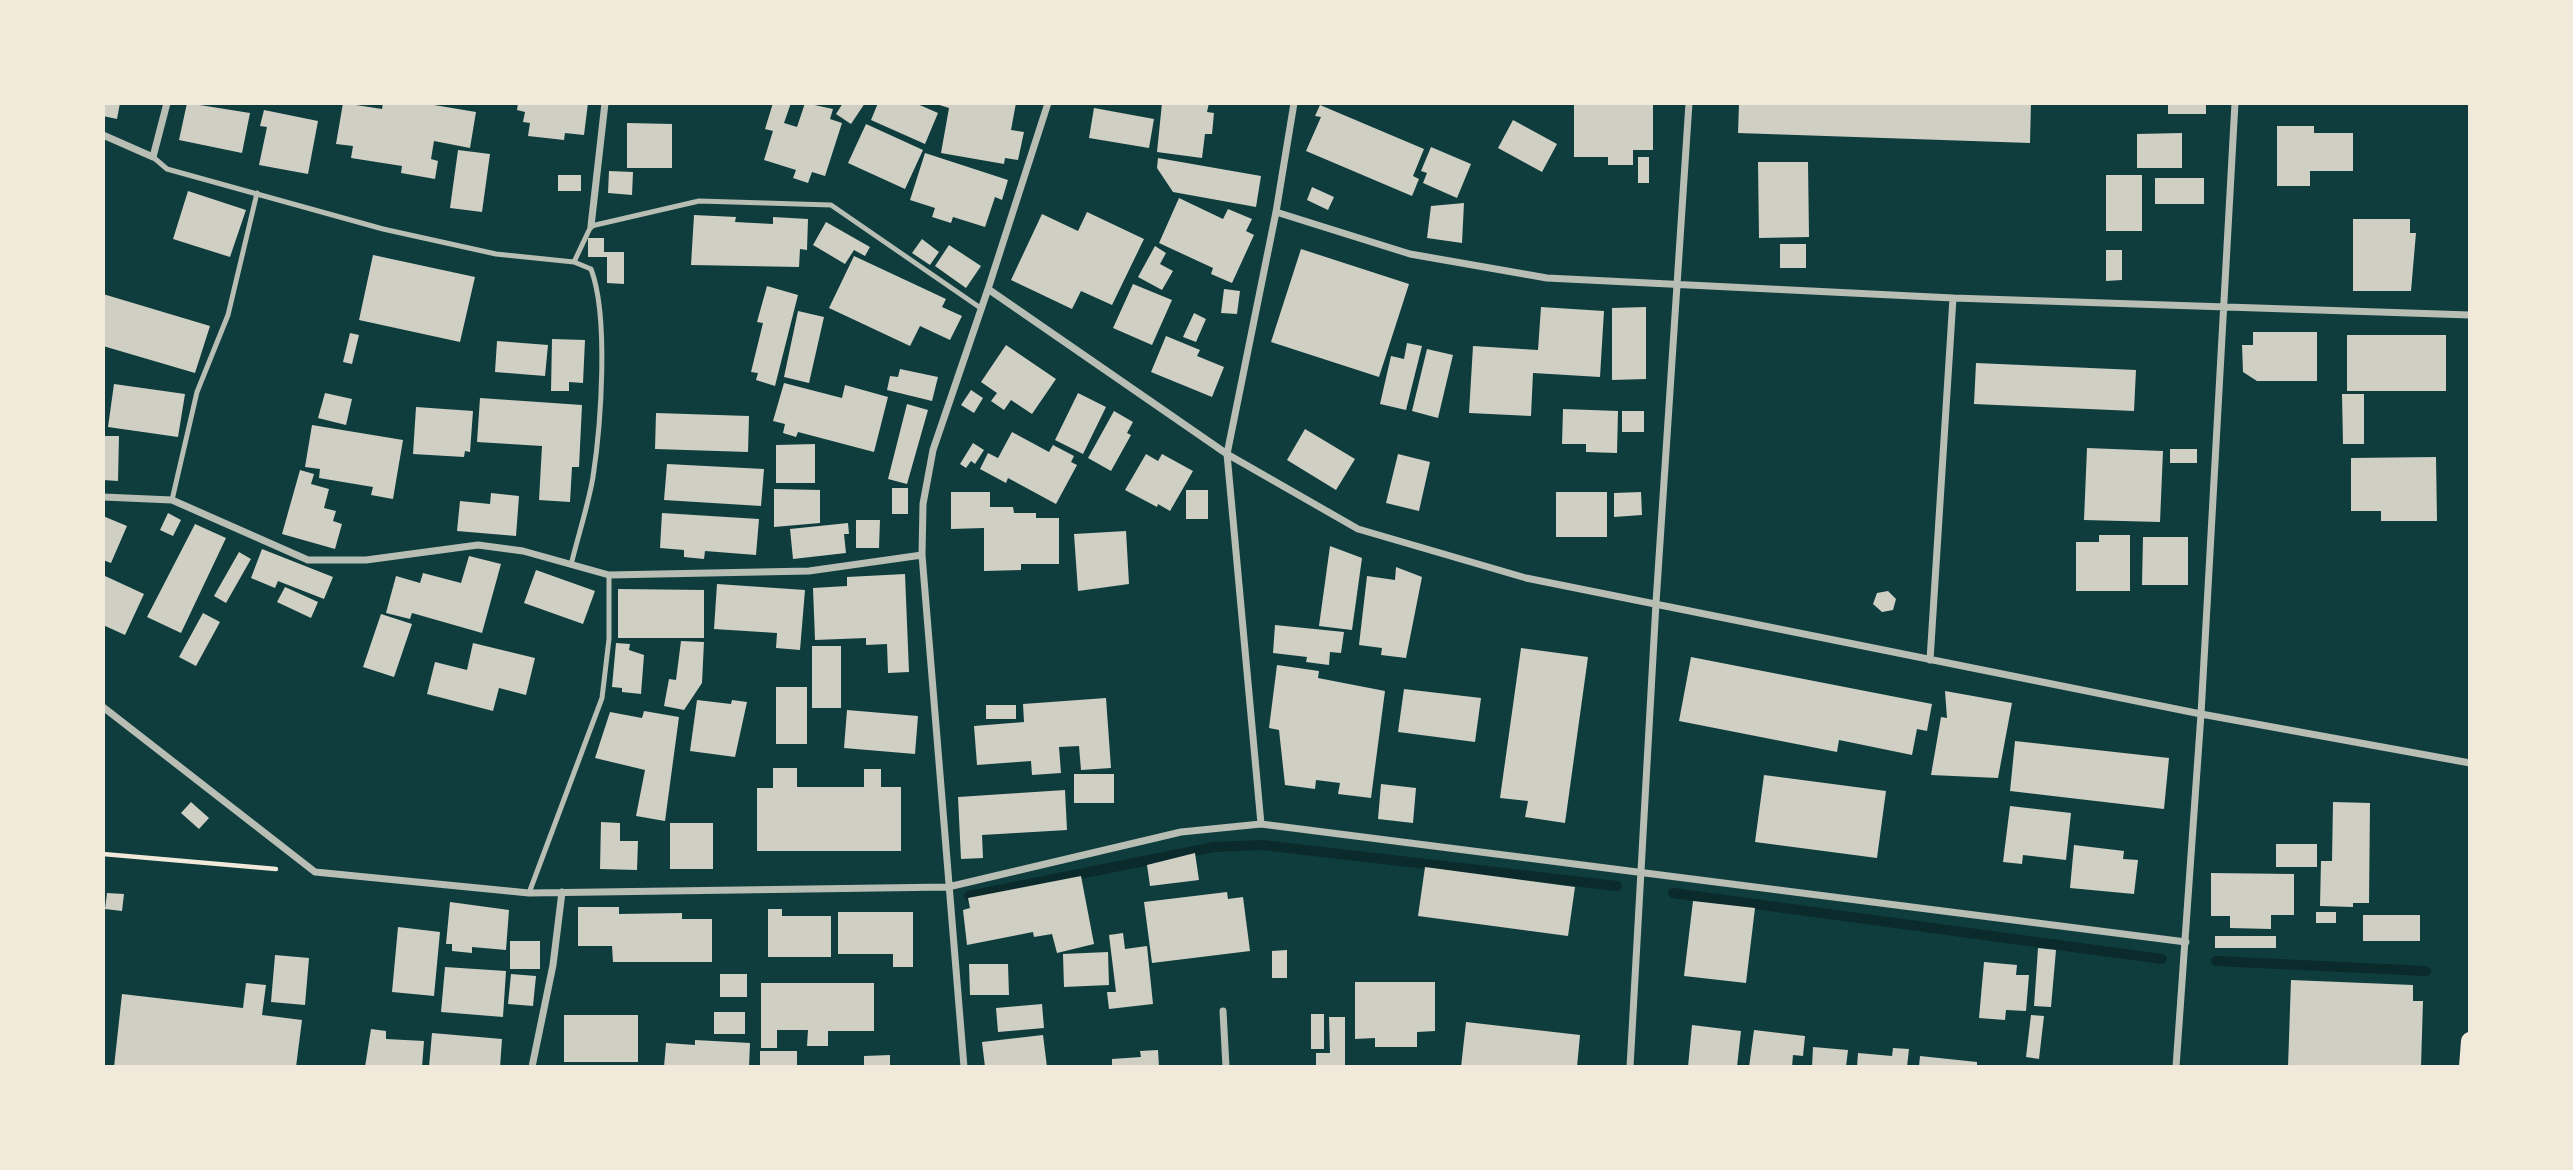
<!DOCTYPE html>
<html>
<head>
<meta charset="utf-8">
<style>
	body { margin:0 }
	#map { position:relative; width:2573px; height:1170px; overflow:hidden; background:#0f3d3e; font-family:"IBM Plex Sans",sans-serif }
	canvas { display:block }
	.frame { position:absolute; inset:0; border:105px solid #f1e9da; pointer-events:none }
</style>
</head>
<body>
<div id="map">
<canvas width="2573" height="1170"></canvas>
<div class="frame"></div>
</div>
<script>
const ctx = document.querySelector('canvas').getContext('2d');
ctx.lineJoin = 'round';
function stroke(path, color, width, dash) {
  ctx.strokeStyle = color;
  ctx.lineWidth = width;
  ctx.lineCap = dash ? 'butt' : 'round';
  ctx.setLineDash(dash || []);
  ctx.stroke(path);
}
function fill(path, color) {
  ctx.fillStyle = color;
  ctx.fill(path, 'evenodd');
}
stroke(new Path2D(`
	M1673 893 2162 959
	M969 896 1214 847 1262 845 1617 886
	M2216 961 2426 971`), '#0a2a2b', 10);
fill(new Path2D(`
	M103 103H120L117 119 103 116Z
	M187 103 250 113 242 153 179 140Z
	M343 103 382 109 383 103H422L476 112 470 148 434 141 431 159 438 161 435 179 401 173 402 166 351 158 353 146 336 144Z
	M518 103H588L584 135 565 133 564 140 528 136 530 123 523 122 525 112 517 110Z
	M773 103H791L784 123 797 127 805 103 833 109 830 119 842 123 825 176 812 172 808 183 793 178 796 170 764 160 773 131 765 129Z
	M843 103H865L851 124 836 114Z
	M878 103H915L938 113 925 144 871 120Z
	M933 103H1016L1011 130 1024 132 1018 160 1005 158 1004 164 941 153 949 108Z
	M1162 103H1209L1207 112 1214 113 1212 134H1205L1202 158 1157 152Z
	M1574 103 1653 105V150H1633V165H1608V157H1574Z
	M1739 103H2031L2030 143 1738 133Z
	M2168 103H2206V114H2168Z
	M1320 105 1424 149 1413 176 1419 179 1412 196 1306 151 1321 117 1315 116Z
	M1094 108 1154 119 1149 148 1089 138Z
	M264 110 318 121 308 174 259 165 267 127 260 126Z
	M1513 120 1557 144 1542 172 1498 148Z
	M627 123 672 124V168H627Z
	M866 124 923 150 905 189 848 163Z
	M2277 126H2314V133H2353V171H2310V186H2277Z
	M2182 133V168H2137V134Z
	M1431 147 1471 164 1457 198 1423 183 1427 173 1421 171Z
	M458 150 490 154 482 212 450 208Z
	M925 153 1008 180 1002 200 995 197 985 227 953 217 951 223 932 217 935 208 910 200Z
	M1638 157H1649V183H1638Z
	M1158 158 1261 176 1256 207 1173 192 1157 168Z
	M1758 162H1808L1809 237 1759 238Z
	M609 171 633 172 632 195 608 193Z
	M558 175H581V191H558Z
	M2106 175H2142V231H2106Z
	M2155 178H2204V204H2155Z
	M1312 187 1334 197 1328 210 1307 200Z
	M188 191 246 210 230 257 173 239Z
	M1179 198 1223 219 1228 209 1252 219 1246 231 1254 235 1232 283 1211 274 1213 268 1159 243Z
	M1464 203 1462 243 1427 238 1431 206Z
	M1087 212 1144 239 1112 305 1081 291 1072 309 1011 280 1042 214 1078 231Z
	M694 215 736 217 735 222 773 224V217L808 219 807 250 800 249 799 267 691 265Z
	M2353 219H2410V233H2416L2411 291H2353Z
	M826 222 870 247 865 256 854 250 845 264 813 245Z
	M588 238H604V252H624V284L607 283V257H588Z
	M922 239 939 252 930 265 912 253Z
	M1780 244H1806V268H1780Z
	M949 245 981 266 966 288 935 266Z
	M1155 246 1166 253 1160 264 1173 271 1162 290 1138 277Z
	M1301 249 1409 284 1379 377 1271 342Z
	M2106 250H2122V280L2106 281Z
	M373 255 475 277 460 342 359 320Z
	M854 256 946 299 942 307 962 316 950 340 920 326 910 346 829 308Z
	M1133 284 1172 300 1152 345 1113 328Z
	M767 286 798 295 775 386 756 380 758 373 751 372 763 323 757 322Z
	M1224 289 1240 291 1237 314 1221 313Z
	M103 294 210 326 195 373 103 346Z
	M1541 307 1604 311 1600 377 1533 373 1531 416 1469 413 1473 346 1538 350Z
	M1646 307V379L1612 380V308Z
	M798 311 824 317 809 383 784 377Z
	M1194 313 1206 319 1196 342 1183 337Z
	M2253 332H2317V381H2257L2243 372 2242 345H2253Z
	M350 333 359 335 352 364 343 362Z
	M2347 335H2446V391H2347Z
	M1166 336 1200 350 1197 356 1224 367 1212 397 1151 372Z
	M552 339 585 340 583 383 569 382V391H551Z
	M497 341 548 345 545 376 495 372Z
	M1407 343 1422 346 1406 410 1380 404 1391 356 1404 359Z
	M1006 345 1056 379 1032 414 1011 400 1004 410 991 401 997 393 981 382Z
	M1427 349 1453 355 1438 418 1412 411Z
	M1976 363 2136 370 2134 411 1974 404Z
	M900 369 938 377 932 401 887 390 890 376 898 377Z
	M784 383 842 398 845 385 888 397 874 452 798 432 796 437 783 433 785 424 773 421Z
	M114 384 185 394 178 437 108 427Z
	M971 390 983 398 974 413 961 405Z
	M325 393 352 399 346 425 318 418Z
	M1078 393 1106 407 1083 454 1055 440Z
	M2342 394H2364V444H2343Z
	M480 398 582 405 579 467H572L570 502 539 500 542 446 477 442Z
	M907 404 928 410 907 484 888 479Z
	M416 407 473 411 470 452 465 451 464 457 413 454Z
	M1563 409 1618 411 1617 453 1586 452V444H1562Z
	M1114 411 1133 422 1127 433 1131 435 1111 471 1088 458Z
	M1622 411H1644V432H1622Z
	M656 413 749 416 748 452 655 449Z
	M312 425 403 440 393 499 371 495 373 487 319 478 320 469 305 467Z
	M1305 429 1355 459 1336 490 1287 460Z
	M1012 432 1049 452 1053 445 1074 456 1071 462 1077 465 1056 504 1008 478 1006 483 980 469 988 453 998 458Z
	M103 436H119L118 481 103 480Z
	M973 443 984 450 975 464 971 461 966 468 960 464Z
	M815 444V483H776V445Z
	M2087 448 2163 451 2160 522 2084 520Z
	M2170 449H2197V463H2170Z
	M1146 454 1158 461 1162 454 1193 471 1170 511 1158 504 1157 507 1125 490Z
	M1398 454 1430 462 1419 511 1386 503Z
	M2436 457 2437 521H2381V511H2351V458Z
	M667 464 764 469 761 506 664 500Z
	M300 470 314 474 311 484 329 489 324 508 336 511 333 521 342 524 335 549 282 534Z
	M892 488H908V514H892Z
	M774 489 820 490V523L774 527Z
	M1186 490H1208V519H1186Z
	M951 492H990V507H1013L1014 513H1036V518H1059V564H1021V570L984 571V528L951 529Z
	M1556 492H1607V537H1556Z
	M1641 492 1642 515 1614 517V493Z
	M491 493 519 496 516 536 457 531 460 501 490 504Z
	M168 513 181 520 173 536 160 530Z
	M662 513 759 519 756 555 705 551 704 559 684 557V550L660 548Z
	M103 516 127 526 111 563 103 560Z
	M856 520H880L879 548H856Z
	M848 523 849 534H844L846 553 793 559 790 529Z
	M195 524 226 538 181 633 147 617Z
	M1126 531 1129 584 1078 591 1074 534Z
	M2099 535H2130V591H2076V542H2099Z
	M2143 537H2188V585H2142Z
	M1330 546 1362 558 1352 630 1319 626Z
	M262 549 333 577 324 599 278 581 275 588 251 578Z
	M239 552 251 559 226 603 214 596Z
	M469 556 501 564 482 633 412 613 410 619 386 613 396 576 420 583 423 573 461 583Z
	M1396 567 1422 577 1406 658 1381 655 1382 648 1359 645 1367 576 1395 580Z
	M536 570 595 591 583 624 524 603Z
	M905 574 909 672 888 673 887 644 866 645V638L815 640 813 588 847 586V577Z
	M103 575 144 594 125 635 103 625Z
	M717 584 805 590 800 650 776 648 777 633 714 629Z
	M285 587 318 602 311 618 277 602Z
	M618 589 704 590V638H618Z
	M1888 591 1896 599 1893 610 1882 612 1873 604 1877 593Z
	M203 613 220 622 196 666 179 657Z
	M381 614 412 624 394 677 363 667Z
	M1275 625 1344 632 1341 653 1330 652 1329 665 1306 662 1307 657 1273 653Z
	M681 641 704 642 702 683 684 710 664 706 669 679 676 680Z
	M473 643 535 658 526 695 499 688 493 711 427 694 435 662 467 670Z
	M616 643 630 644 629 650 644 655 641 694 622 692V688L612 687Z
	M812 646H841V708H812Z
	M1521 648 1588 657 1565 823 1525 817 1528 801 1500 798Z
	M1691 657 1932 704 1927 731 1917 729 1912 755 1839 740 1837 752 1679 721Z
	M1277 665 1319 671 1318 678 1385 691 1371 798 1338 794 1340 783 1316 780 1315 789 1285 785 1279 730 1269 728Z
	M776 687H807V744H776Z
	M1404 689 1481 698 1475 742 1398 732Z
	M1945 691 2012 703 1998 778 1931 775 1941 717 1947 718Z
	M1106 698 1111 768 1081 770 1079 746 1059 747 1061 773 1032 775 1031 761 977 765 974 726 1024 722 1023 704Z
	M697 700 731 704 732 700 747 702 735 757 690 751Z
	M986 705H1016V719H986Z
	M847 710 918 716 915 754 844 748Z
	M644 711 679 717 665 821 636 816 645 770 595 758 610 712 642 718Z
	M2015 741 2169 758 2164 809 2010 791Z
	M773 768H797V787H864V769H881V787H901V851H757V788H773Z
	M1074 774H1114V803H1074Z
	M1764 775 1886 791 1877 858 1755 842Z
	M1381 784 1416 788 1413 823 1378 819Z
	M1065 790 1067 830 982 835 983 858 961 859 958 797Z
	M191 802 209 818 199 829 181 813Z
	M2333 802 2370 803 2369 903H2353V907L2320 906 2321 861H2332Z
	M2010 806 2071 813 2066 860 2023 855 2022 864 2003 862Z
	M601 822 620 823V841H638L637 870 600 869Z
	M670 823H713V869H670Z
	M2276 844H2317V867H2276Z
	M2074 845 2124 851 2123 859 2138 860 2134 894 2070 888Z
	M1195 853 1199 880 1150 886 1147 865Z
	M1425 867 1575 887 1568 936 1418 916Z
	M2211 873 2294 874V915H2271V929L2230 928V916H2211Z
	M1081 876 1094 944 1057 953 1052 934 1034 937 1033 932 967 945 963 910 970 908 968 898Z
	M1227 892 1228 899 1243 897 1250 951 1152 963 1144 902Z
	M107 893 124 894 122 911 105 909Z
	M1693 901 1755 908 1746 983 1684 976Z
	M450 902 509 910 506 950 472 947V953L452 951V944H446Z
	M578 907H619V914L682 913V919H712V962H613L612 946H578Z
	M768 909H782V916H831V957H768Z
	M838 912H913V967H893V954H838Z
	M2316 912H2336V923H2316Z
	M2363 915H2420V941H2363Z
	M398 927 440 932 434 996 392 992Z
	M1123 933 1125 949 1147 946 1153 1004 1109 1009 1107 992H1116L1109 935Z
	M2215 936H2276V948H2215Z
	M510 941H540V969H510Z
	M2038 948 2056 950 2051 1007 2034 1006Z
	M1287 950V978H1272V951Z
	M1108 952 1109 985 1064 987 1063 954Z
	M275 955 309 958 305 1005 271 1002Z
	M1984 962 2017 965 2016 975H2029L2026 1011 2006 1010 2005 1020 1979 1018Z
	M969 964H1008L1009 995H970Z
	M445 967 506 971 503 1017 441 1012Z
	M511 974 536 976 533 1006 508 1004Z
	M720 974H747V997H720Z
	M2291 980 2413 985V1001H2423L2421 1067H2288Z
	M1355 982H1435V1031L1417 1032V1047H1375V1038L1355 1039Z
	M246 983 266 985 262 1015 302 1020 296 1067H114L122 994 243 1008Z
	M761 983H874V1031H828V1046H807L808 1030H777V1048H761Z
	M1042 1004 1044 1028 998 1032 996 1008Z
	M714 1012H745V1034H714Z
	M1311 1014H1324V1049H1311Z
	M564 1015H638V1062H564Z
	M2031 1015 2044 1016 2039 1059 2026 1057Z
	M1329 1017H1345V1067H1316V1053H1330Z
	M1466 1022 1580 1035 1577 1067H1461Z
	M1692 1025 1741 1031 1737 1067H1688Z
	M371 1029 386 1031V1039L424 1041 422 1067H365Z
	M1754 1030 1805 1036 1803 1056 1793 1055 1792 1067H1749Z
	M432 1033 502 1039 500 1067H429Z
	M1043 1035 1047 1067H985L982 1042Z
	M695 1040 750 1043 749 1067H664L666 1043 695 1045Z
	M1813 1047 1848 1050 1846 1067H1812Z
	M1893 1048 1909 1049 1907 1067H1857L1858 1053 1892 1056Z
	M1158 1050 1159 1067H1112V1059L1141 1057 1140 1051Z
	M760 1051H797V1067H760Z
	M890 1055V1067H864V1056Z
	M1920 1056 1977 1062V1067H1919Z`), '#cfcfc3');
stroke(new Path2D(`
	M103 854 276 869`), '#f1e9da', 4.5);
stroke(new Path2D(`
	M153 157 167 169 383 229 496 254 574 262
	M172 500 197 392 228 315 257 193
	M571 565C578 536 588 506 593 477 601 425 609 316 591 269L574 262 591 226 699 201 831 205 982 309
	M529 893 602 698 609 639V575`), '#b8beb3', 5);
stroke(new Path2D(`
	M1294 103 1276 212 1227 454 1261 824 2186 942
	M103 135 153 157 167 103
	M1276 212 1410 254 1547 278 1953 298 2470 315
	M591 226 605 103
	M988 289 1048 103
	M103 497 172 500 308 560H366L478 545 523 551 609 575 809 571 922 555
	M1930 660 1953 298
	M103 707 315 872 529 893 948 887 1181 832 1261 824
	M1223 1011 1226 1067
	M532 1067 553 965 562 892
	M964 1067 922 555 923 504 933 450 988 289 1227 454 1358 529 1526 578 2201 714 2235 103
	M1630 1067 1656 603 1689 103
	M2176 1067 2201 714 2470 763`), '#b8beb3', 7);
stroke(new Path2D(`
	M2468 1067 2470 1041`), '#f1e9da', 18);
</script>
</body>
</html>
